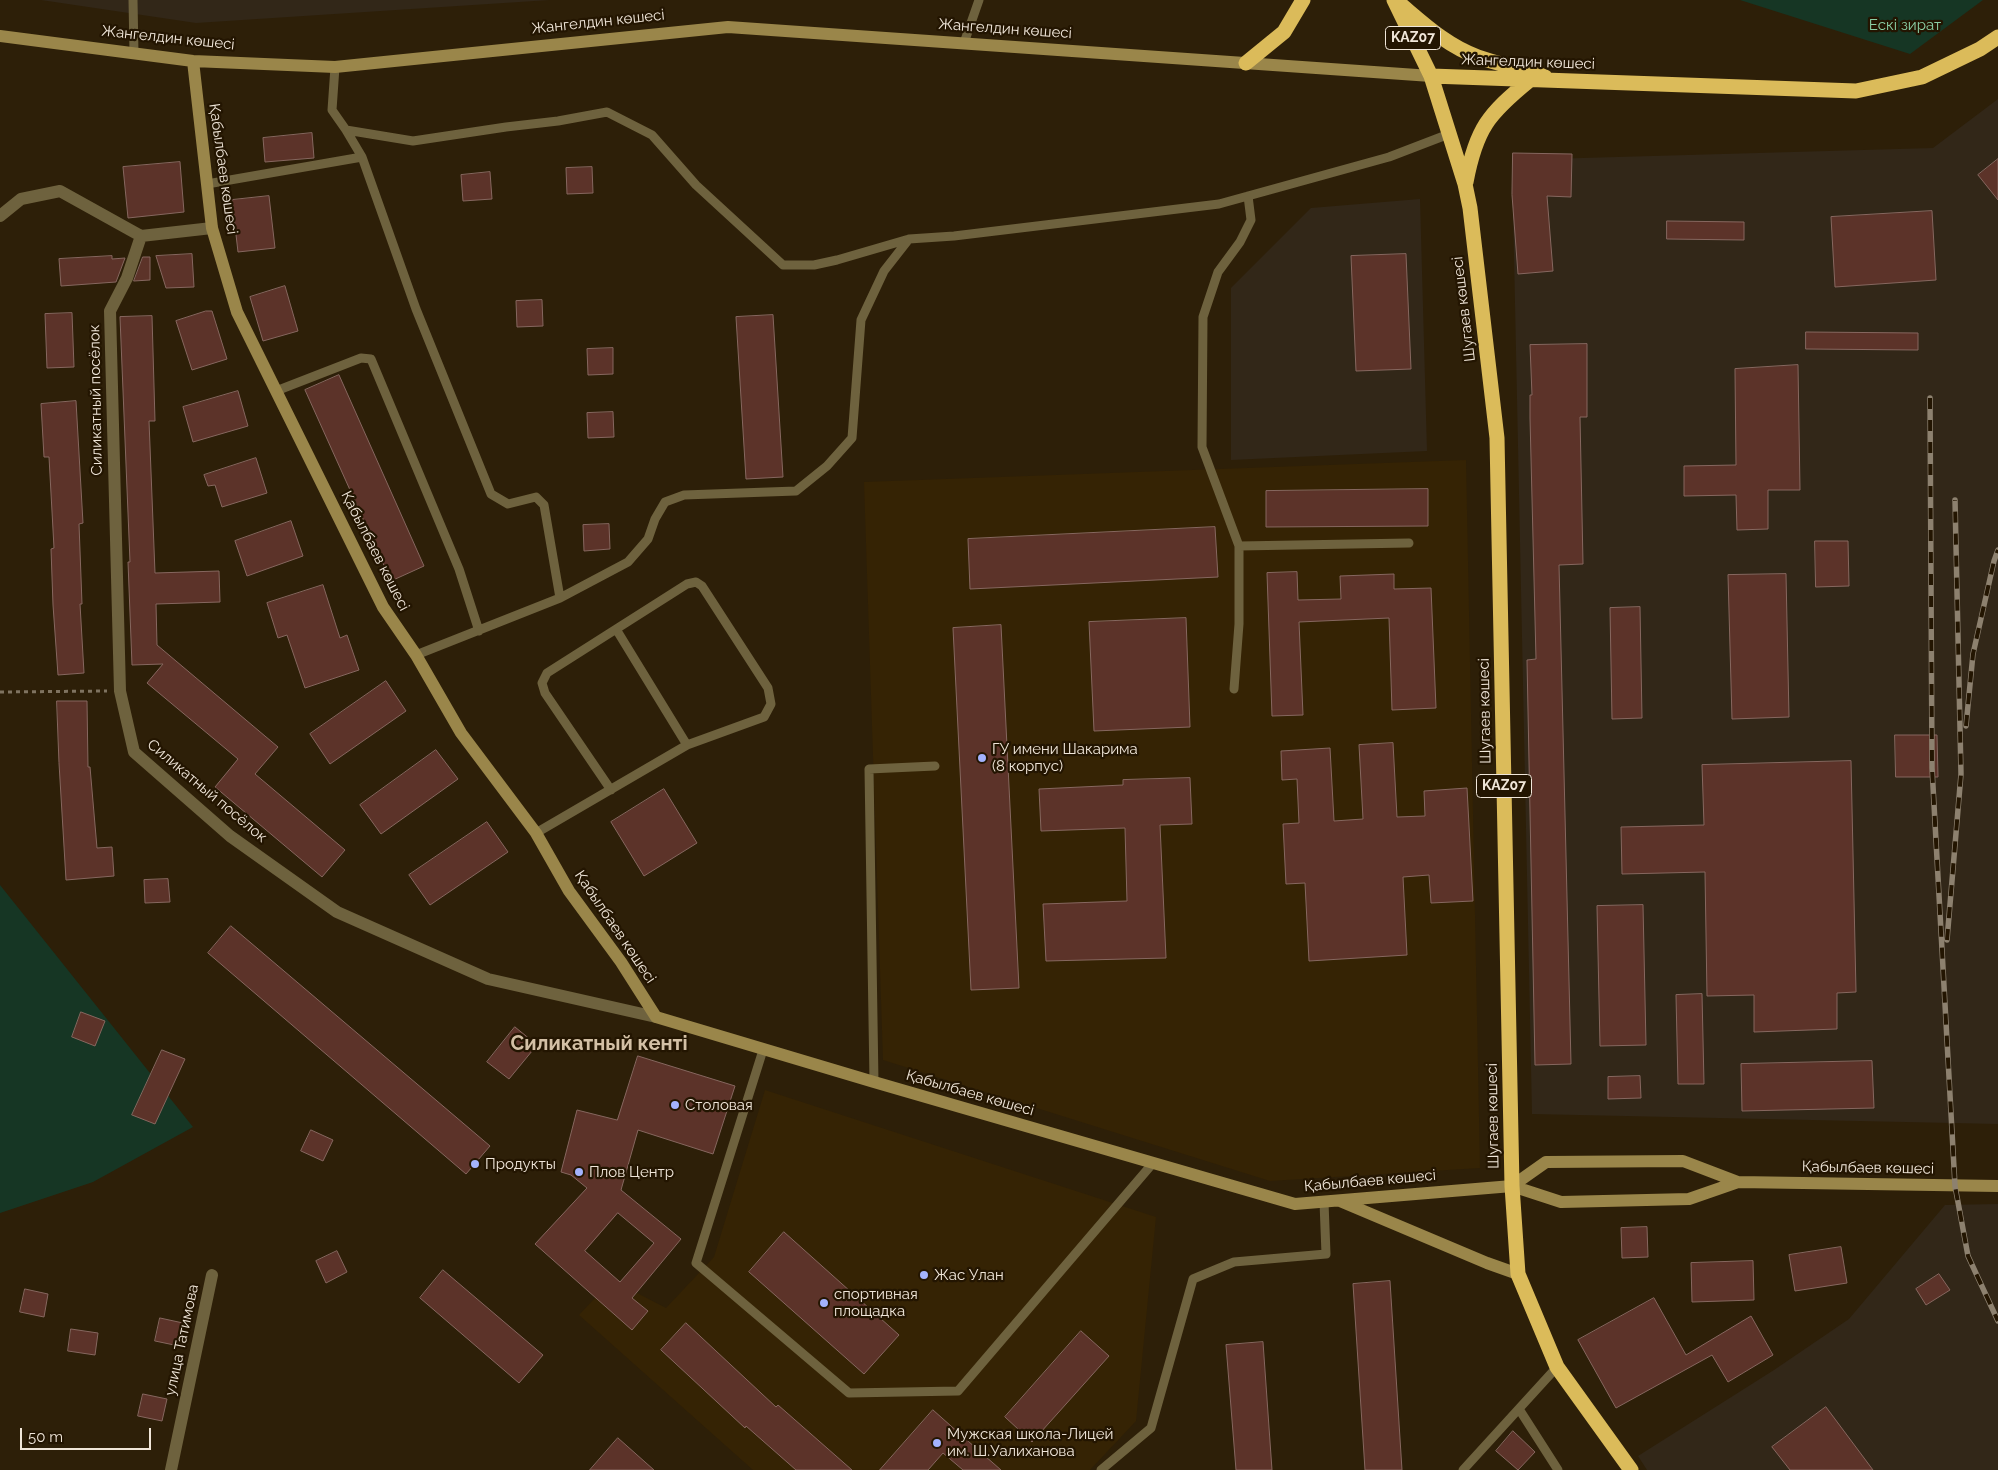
<!DOCTYPE html>
<html>
<head>
<meta charset="utf-8">
<style>
	body { margin:0 }
	#map { position:relative; width:1998px; height:1470px; overflow:hidden; background:#2d1f08; font-family:Raleway,sans-serif }
	canvas { display:block }
	.scale { position:absolute; left:20px; top:1428px; width:131px; height:22px; box-sizing:border-box; border:2px solid #f0e6d9; border-top:0; padding-left:6px; font-size:15px; line-height:18px; white-space:nowrap; color:#f0e6d9; -webkit-text-stroke:4px #231501; paint-order:stroke }
</style>
</head>
<body>
<div id="map">
<canvas width="1998" height="1470"></canvas>
<div class="scale">50 m</div>
</div>
<script>
const ctx = document.querySelector('canvas').getContext('2d');
ctx.lineJoin = 'round';
function fill(path, color) {
  ctx.fillStyle = color;
  ctx.fill(path, 'evenodd');
}
function stroke(path, color, width, dash) {
  ctx.strokeStyle = color;
  ctx.lineWidth = width;
  ctx.lineCap = dash ? 'butt' : 'round';
  ctx.setLineDash(dash || []);
  ctx.stroke(path);
}
function write(font, color, halo, rows, align = 'center') {
  ctx.font = font + ' Raleway,sans-serif';
  ctx.lineWidth = 4.5;
  ctx.setLineDash([]);
  ctx.textBaseline = 'middle';
  ctx.strokeStyle = halo;
  ctx.fillStyle = color;
  for (const [text, x, y, turn = 0] of rows) {
    ctx.save();
    ctx.translate(x, y);
    ctx.rotate((+turn || 0) * Math.PI / 180);
    ctx.textAlign = isNaN(turn) ? turn : align;
    if (halo) ctx.strokeText(text, 0, 0);
    ctx.fillText(text, 0, 0);
    ctx.restore();
  }
}
fill(new Path2D(`
	M41 0H550L196 23Z
	M1998 99V1124L1532 1114 1512 160 1933 148Z
	M1420 199 1427 451 1231 460V288L1311 208Z
	M1998 1204V1470H1647L1638 1456 1774 1370 1849 1319 1945 1205Z`), '#322718');
fill(new Path2D(`
	M1466 460 1480 1168 1270 1181 883 1060 864 482Z
	M765 1090 1156 1217 1136 1421 1090 1470H753L579 1315 596 1297 616 1315 637 1293 666 1308 714 1257Z`), '#352304');
fill(new Path2D(`
	M1740 0H1983L1910 54Z
	M0 885 193 1127 93 1182 0 1213Z`), '#163624');
const building = new Path2D(`
	M312 133 314 158 265 162 263 138Z
	M1513 153 1572 154 1571 197 1547 196 1553 271 1518 274 1512 195Z
	M1998 159V200L1978 175Z
	M180 162 184 212 128 218 123 167Z
	M592 167 593 193 567 194 566 168Z
	M490 172 492 199 463 201 461 175Z
	M269 196 275 248 238 252 232 200Z
	M1932 211 1936 280 1835 287 1831 217Z
	M1667 221 1744 222V240L1667 239Z
	M192 254 194 287 166 288 156 256Z
	M1406 254 1411 369 1356 371 1351 256Z
	M112 256V259L125 258 116 282 61 286 59 259Z
	M143 257H150V280L134 281Z
	M285 286 298 331 263 341 250 297Z
	M542 300 543 326 517 327 516 301Z
	M206 311H212L227 359 192 370 176 321Z
	M72 313 74 367 47 368 45 314Z
	M773 315 783 477 746 479 736 317Z
	M152 316 155 421H149L155 573 219 571 220 602 156 604 157 645 278 747 255 774 345 850 322 877 215 787 238 759 147 683 163 664 132 665 128 562H130L120 317Z
	M1806 332 1918 333V350L1806 349Z
	M1587 344V417H1580L1583 564 1559 565 1571 1064 1535 1065 1527 660 1536 659 1530 418V395H1532L1530 345Z
	M613 348V374L588 375 587 349Z
	M1798 365 1800 490H1768V529L1737 530 1736 495 1684 496V466L1736 465 1735 369Z
	M339 375 424 566 391 581 305 390Z
	M238 391 248 426 193 442 183 407Z
	M76 401 83 523 79 524 82 604H80L84 673 58 675 53 605 51 549 54 548 49 457H44L41 404Z
	M613 412 614 437 588 438 587 413Z
	M256 458 267 493 222 507 215 485 208 486 204 475Z
	M1428 489V526L1266 527V491Z
	M291 521 303 556 247 576 235 541Z
	M609 524 610 549 584 551 583 525Z
	M1215 527 1218 577 970 589 968 539Z
	M1815 541H1848L1849 586 1816 587Z
	M1297 572 1298 600 1341 599 1340 576 1394 574V589L1431 588 1436 708 1392 710 1389 618 1299 622 1303 715 1272 716 1267 573Z
	M1786 574 1789 717 1732 719 1728 575Z
	M323 585 340 638 347 635 359 670 305 688 287 635 278 638 267 603Z
	M1640 607 1642 718 1612 719 1610 608Z
	M1186 618 1190 727 1094 731 1089 622Z
	M1001 625 1019 988 971 990 953 628Z
	M386 681 406 711 330 764 310 734Z
	M57 701H87L88 767H90L97 848 112 847 114 876 66 880 59 763Z
	M1895 735H1937L1938 777H1896Z
	M1393 743 1397 817 1425 816 1424 791 1467 788 1473 901 1431 903 1429 875 1403 877 1407 955 1309 961 1305 883 1286 884 1283 824 1299 823 1297 779 1282 780 1281 751 1330 748 1334 821 1363 819 1359 745Z
	M436 750 458 779 381 834 360 805Z
	M1851 761 1856 992 1837 993V1029L1754 1032V995L1707 996 1705 872 1622 874 1621 827 1704 825 1702 765Z
	M1190 778 1192 824 1160 825 1166 958 1046 961 1043 904 1127 901 1125 828 1041 831 1039 789 1123 785V780Z
	M664 789 697 843 644 876 611 822Z
	M487 822 508 852 430 905 409 875Z
	M168 879 170 902 145 903 144 880Z
	M1643 905 1646 1045 1600 1046 1597 906Z
	M231 926 490 1146 466 1174 208 953Z
	M1702 994 1704 1084H1678L1676 995Z
	M81 1012 105 1021 95 1046 72 1037Z
	M515 1027 537 1045 509 1079 487 1062Z
	M162 1050 185 1059 155 1124 132 1115Z
	M638 1056 735 1086 713 1154 638 1130 621 1190 681 1239 632 1298 648 1311 632 1330 535 1244 587 1188 571 1175 561 1172 577 1110 617 1120ZM618 1213 654 1243 620 1282 585 1251Z
	M1872 1061 1874 1108 1742 1111 1741 1064Z
	M1640 1076 1641 1098 1608 1099V1077Z
	M311 1130 333 1140 323 1161 301 1151Z
	M1647 1227 1648 1257 1622 1258 1621 1228Z
	M784 1232 899 1335 864 1374 749 1272Z
	M1841 1247 1847 1283 1795 1291 1789 1255Z
	M337 1251 347 1272 326 1283 316 1261Z
	M1753 1261 1754 1300 1692 1302 1691 1263Z
	M443 1270 543 1355 519 1383 420 1298Z
	M1939 1274 1950 1290 1926 1305 1916 1289Z
	M1390 1281 1402 1470H1365L1353 1284Z
	M25 1289 48 1294 44 1317 20 1312Z
	M1654 1298 1686 1355 1751 1316 1773 1355 1728 1382 1712 1355 1616 1408 1578 1340Z
	M160 1318 183 1323 179 1346 155 1341Z
	M686 1323 776 1407 778 1405 852 1470H796L746 1426 745 1428 661 1350Z
	M71 1329 98 1333 95 1355 68 1351Z
	M1081 1331 1109 1356 1032 1442 1005 1417Z
	M1263 1342 1272 1470H1236L1226 1345Z
	M143 1394 167 1399 162 1421 138 1416Z
	M1826 1407 1873 1470H1790L1772 1447Z
	M933 1410 960 1434 1001 1470H963L943 1453 928 1470H880Z
	M1513 1431 1535 1452 1518 1470 1496 1451Z
	M618 1438 654 1470H590Z`);
fill(building, '#5c3329');
stroke(building, '#86675f', 1);
stroke(new Path2D(`
	M0 692 107 691`), '#7f7360', 3, [4, 4]);
stroke(new Path2D(`
	M133 0 134 53
	M964 43 979 0
	M335 67 332 110 346 130 413 141 506 127 558 121 607 112 652 135 696 185 783 265H814L837 260 909 239 954 236 1219 204 1389 157 1449 134
	M346 130 362 157 416 309 491 494 508 504 536 497 544 505 560 598
	M207 184 362 157
	M276 391 361 358 371 359 459 569 479 631
	M1239 546 1409 543
	M616 629 687 745
	M416 655 560 598 628 562 648 539 655 519 665 502 684 495 796 491 827 466 852 438 861 320 884 271 909 239
	M1234 689 1239 624V546L1202 447 1203 317 1218 272 1240 242 1251 220 1248 196
	M536 833 687 745 764 717 771 704 768 688 702 586 696 582 687 584 547 673 542 683 545 693 611 790
	M763 1050 696 1263 849 1393 958 1391 1153 1163
	M874 1082 869 769 935 766
	M1519 1409 1558 1470
	M1101 1470 1151 1428 1193 1279 1234 1262 1326 1254 1324 1202
	M1463 1470 1557 1367`), '#6e623e', 9);
stroke(new Path2D(`
	M0 216 21 199 60 191 141 236 212 228
	M141 236 127 278 110 311 120 691 134 752 230 836 337 912 488 979 656 1017
	M171 1470 212 1275`), '#6e623e', 12);
stroke(new Path2D(`
	M0 36 193 61 335 67 728 27 1431 76
	M193 61 212 228 237 312 383 607 416 655 461 733 536 833 569 891 621 962 656 1017 874 1082 1295 1204 1512 1186 1561 1202 1689 1199 1738 1182 1998 1186
	M1512 1186 1546 1162 1683 1161 1738 1182
	M1340 1201 1487 1263 1518 1274`), '#9a864a', 12);
stroke(new Path2D(`
	M1394 0 1431 76 1465 184 1470 208 1497 438 1512 1186 1518 1274 1557 1367 1631 1470
	M1399 3C1424 24 1447 46 1478 57 1500 65 1523 68 1545 77
	M1246 63 1284 32 1303 0
	M1431 76 1856 91 1922 77 1980 49 1998 37
	M1466 182C1476 129 1488 114 1530 80`), '#dbbb5a', 15);
const rail = new Path2D(`
	M1930 398 1932 768 1955 1186 1968 1256 1998 1321
	M1966 726 1973 654 1994 561 1998 550
	M1947 940 1961 774 1955 500`);
stroke(rail, '#8d816f', 5.5);
stroke(rail, '#231501', 4, [11]);
for (const [x, y, r, color] of [
	[982,758,5,"#a3b2fd"],
	[675,1105,5,"#a3b2fd"],
	[475,1164,5,"#a3b2fd"],
	[579,1172,5,"#a3b2fd"],
	[924,1275,5,"#a3b2fd"],
	[824,1303,5,"#a3b2fd"],
	[937,1443,5,"#a3b2fd"]
]) {
  const dot = new Path2D();
  dot.arc(x, y, r, 0, 2 * Math.PI);
  ctx.fillStyle = color;
  ctx.fill(dot);
  stroke(dot, '#231501', 2);
}
for (const [x, y, w] of [
	[1413,38,55],
	[1504,786,55]
]) {
  const box = new Path2D();
  box.roundRect(x - w / 2, y - 11.5, w, 23, 4);
  ctx.fillStyle = '#231501';
  ctx.fill(box);
  stroke(box, '#f0e6d9', 1);
}
write('bold 14px', '#f0e6d9', null, [
	["KAZ07",1413,38],
	["KAZ07",1504,786]
]);
write('15px', '#f0e6d9', '#231501', [
	["Жангелдин көшесі",598,22,-6],
	["Жангелдин көшесі",1005,29,4],
	["Жангелдин көшесі",168,38,6],
	["Жангелдин көшесі",1528,62,2],
	["Қабылбаев көшесі",223,169,82],
	["Шугаев көшесі",1464,309,-97],
	["Силикатный посёлок",96,400,-91],
	["Қабылбаев көшесі",375,551,63],
	["Шугаев көшесі",1485,711,-91],
	["Силикатный посёлок",207,791,40],
	["Қабылбаев көшесі",615,927,56],
	["Қабылбаев көшесі",970,1093,16],
	["Шугаев көшесі",1493,1116,-91],
	["Қабылбаев көшесі",1868,1168,1],
	["Қабылбаев көшесі",1370,1181,-5],
	["улица Татимова",182,1340,-78]
]);
write('15px', '#8bd0a6', '#231501', [
	["Ескі зират",1905,25]
]);
write('15px', '#f0e6d9', '#231501', [
	["ГУ имени Шакарима",992,749],
	["(8 корпус)",992,766],
	["Столовая",685,1105],
	["Продукты",485,1164],
	["Плов Центр",589,1172],
	["Жас Улан",934,1275],
	["спортивная",834,1294],
	["площадка",834,1311],
	["Мужская школа-Лицей",947,1434],
	["им. Ш.Уалиханова",947,1451]
], 'left');
write('bold 20px', '#d3c0a5', '#231501', [
	["Силикатный кенті",599,1044]
]);
</script>
</body>
</html>
